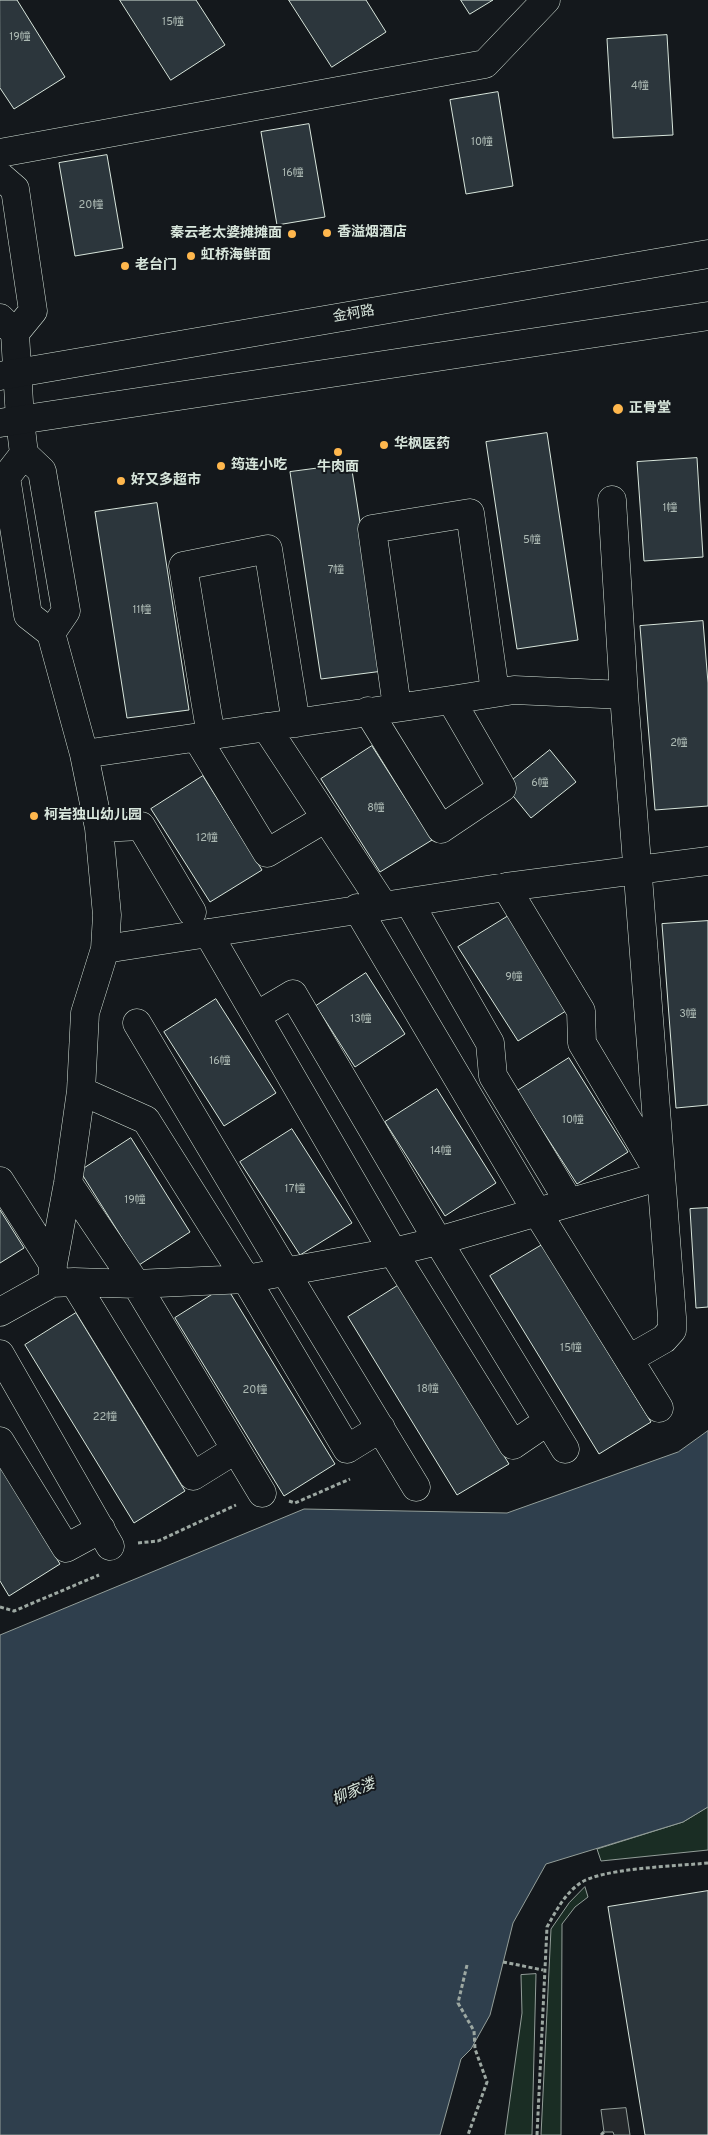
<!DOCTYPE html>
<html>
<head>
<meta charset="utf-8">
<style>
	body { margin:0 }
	canvas { display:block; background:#14181c }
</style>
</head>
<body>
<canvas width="708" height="2135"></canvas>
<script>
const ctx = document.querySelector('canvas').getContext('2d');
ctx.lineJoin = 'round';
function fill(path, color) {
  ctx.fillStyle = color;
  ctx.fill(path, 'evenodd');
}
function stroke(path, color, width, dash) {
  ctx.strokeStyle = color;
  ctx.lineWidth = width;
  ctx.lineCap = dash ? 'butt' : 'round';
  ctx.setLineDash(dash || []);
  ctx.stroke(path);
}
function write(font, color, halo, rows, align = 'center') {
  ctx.font = font + ' Overpass,"Noto Sans SC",sans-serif';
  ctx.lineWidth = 4;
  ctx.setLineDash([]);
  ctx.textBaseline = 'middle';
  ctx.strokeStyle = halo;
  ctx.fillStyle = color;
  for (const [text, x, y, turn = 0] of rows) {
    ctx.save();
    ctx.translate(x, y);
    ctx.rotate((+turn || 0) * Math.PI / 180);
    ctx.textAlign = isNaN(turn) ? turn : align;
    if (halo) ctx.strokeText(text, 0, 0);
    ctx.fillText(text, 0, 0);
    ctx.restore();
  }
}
const green = new Path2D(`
	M708 1807V1850L601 1861 597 1849 683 1822Z
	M585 1887 588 1897 575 1907 562 1924 561 2135H541L551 1929 569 1903Z
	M536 1974 532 2135H505L522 2013 521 1975Z`);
fill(green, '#1a2d24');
stroke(green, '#939e99', 1);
const parking = new Path2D(`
	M626 2108 630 2135H614L613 2132H604L601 2110Z`);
fill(parking, '#24282b');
stroke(parking, '#939e99', 1);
const water = new Path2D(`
	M708 1431V1807L683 1822 546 1864 513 1923 490 2015 471 2049 461 2059 440 2135H0V1635L304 1509 507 1513 678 1452Z`);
fill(water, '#2f3f4d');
stroke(water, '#939e99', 1);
const building = new Path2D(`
	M0 0H17L65 77 14 109 0 88Z
	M120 0H196L225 45 171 80Z
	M289 0H366L386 32 332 67Z
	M461 0H493L470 14Z
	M667 35 673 135 613 138 607 39Z
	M498 92 513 186 466 194 450 100Z
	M309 124 325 217 277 225 261 132Z
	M107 155 123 248 75 256 59 163Z
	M547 433 578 640 517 649 486 442Z
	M697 458 703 557 644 561 637 462Z
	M351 464 383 671 321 679 290 472Z
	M157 503 189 710 127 718 95 512Z
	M703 621 708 683V806L655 810 640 626Z
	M372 746 432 840 380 872 321 779Z
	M550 750 576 782 531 818 505 786Z
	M203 776 262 870 210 902 151 809Z
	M510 915 569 1009 518 1041 458 947Z
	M708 921V1105L676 1108 662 924Z
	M366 973 405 1034 355 1067 316 1006Z
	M216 999 276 1093 224 1126 164 1032Z
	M569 1058 628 1152 577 1184 517 1091Z
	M437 1089 496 1183 445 1216 385 1122Z
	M292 1129 352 1223 300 1255 240 1162Z
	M131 1138 190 1232 139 1265 80 1171Z
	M708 1208V1307L696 1308 690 1209Z
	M0 1210 24 1248 0 1263Z
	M542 1245 651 1422 599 1454 490 1276Z
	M399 1285 509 1464 457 1495 348 1317Z
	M226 1286 335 1464 284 1496 175 1318Z
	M76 1313 185 1491 134 1523 25 1345Z
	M0 1466 60 1564 9 1596 0 1581Z
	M708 1891V2135H645L608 1907Z`);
fill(building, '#2c363c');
stroke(building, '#d8e6dc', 1);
const minor = new Path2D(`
	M0 153 485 64 546 0
	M0 176 15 189 33 311 15 333 0 318
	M15 333 20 420 24 454
	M24 454 42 471 66 611 51 633 28 615 6 477Z
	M612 500 624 695 672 1317V1330L664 1339 629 1359
	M51 633 84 754 99 828 107 915 105 949 85 1013 81 1091 68 1183 53 1264 52 1283
	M397 707 372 529 470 513 495 692
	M368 711 441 829 502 788 451 700
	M266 727 383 905
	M211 736 183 566 268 549 296 723
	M197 738 267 853 326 818
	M84 754 451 700 514 690 624 695
	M99 828 141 826 192 912
	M409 902 490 1043 493 1076 569 1202
	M357 908 537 1212 659 1408
	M208 933 393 1252 513 1445 548 1421
	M105 949 506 887 708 861
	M256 1016 293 994 438 1241 565 1449
	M137 1023 286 1273 416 1487
	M81 1091 146 1120 246 1279 347 1449 381 1428
	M0 1181 53 1264
	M68 1183 136 1284 262 1493
	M74 1282 193 1476 235 1450
	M0 1312 52 1283 74 1282 136 1284 246 1279 393 1252 438 1241 661 1176 582 1043 581 1011 506 887
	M0 1354 110 1546
	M0 1441 66 1548 101 1529`);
const major = new Path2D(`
	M0 376 708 254
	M0 423 708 316`);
stroke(minor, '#d8e6dc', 29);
stroke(major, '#d8e6dc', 29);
stroke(new Path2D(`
	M289 1501 295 1503 350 1479
	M138 1543 158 1541 236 1505
	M0 1607 14 1611 99 1575
	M503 1962 543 1970
	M467 1965 458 2003 474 2031 475 2049 487 2082 468 2135
	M537 2135 547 1927C556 1911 564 1895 579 1884 599 1868 679 1866 708 1863
	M601 2135 604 2132`), '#9da8a2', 3, [4, 2.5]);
stroke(minor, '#14181c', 28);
stroke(major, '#14181c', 28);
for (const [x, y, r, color] of [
	[327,233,5,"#ffb74d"],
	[292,234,5,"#ffb74d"],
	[191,256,5,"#ffb74d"],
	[125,266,5,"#ffb74d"],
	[618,409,6,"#ffb74d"],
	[384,445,5,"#ffb74d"],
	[338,452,5,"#ffb74d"],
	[221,466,5,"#ffb74d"],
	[121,481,5,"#ffb74d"],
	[34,816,5,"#ffb74d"]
]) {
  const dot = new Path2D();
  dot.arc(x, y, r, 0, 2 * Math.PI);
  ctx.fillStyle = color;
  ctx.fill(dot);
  stroke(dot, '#14181c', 2);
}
write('11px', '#adbab4', null, [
	["15幢",173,23],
	["19幢",20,38],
	["4幢",640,87],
	["10幢",482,143],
	["16幢",293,174],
	["20幢",91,206],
	["1幢",670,509],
	["5幢",532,541],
	["7幢",336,571],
	["11幢",142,611],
	["2幢",679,744],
	["6幢",540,784],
	["8幢",376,809],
	["12幢",207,839],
	["9幢",514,978],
	["3幢",688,1015],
	["13幢",361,1020],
	["16幢",220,1062],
	["10幢",573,1121],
	["14幢",441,1152],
	["17幢",295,1190],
	["19幢",135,1201],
	["15幢",571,1349],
	["18幢",428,1390],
	["20幢",255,1391],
	["22幢",105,1418]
]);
write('bold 14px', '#d8e6dc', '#14181c', [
	["香溢烟酒店",337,233],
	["秦云老太婆摊摊面",282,234,"right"],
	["虹桥海鲜面",201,256],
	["老台门",135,266],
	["正骨堂",629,409],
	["华枫医药",394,445],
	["筠连小吃",231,466],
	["牛肉面",338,468,"center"],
	["好又多超市",131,481],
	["柯岩独山幼儿园",44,816]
], 'left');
write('14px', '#d8e6dc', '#14181c', [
	["金柯路",354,315,-10]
]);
write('italic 15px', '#d8e6dc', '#14181c', [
	["柳家溇",354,1793,-23]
]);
</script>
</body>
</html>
